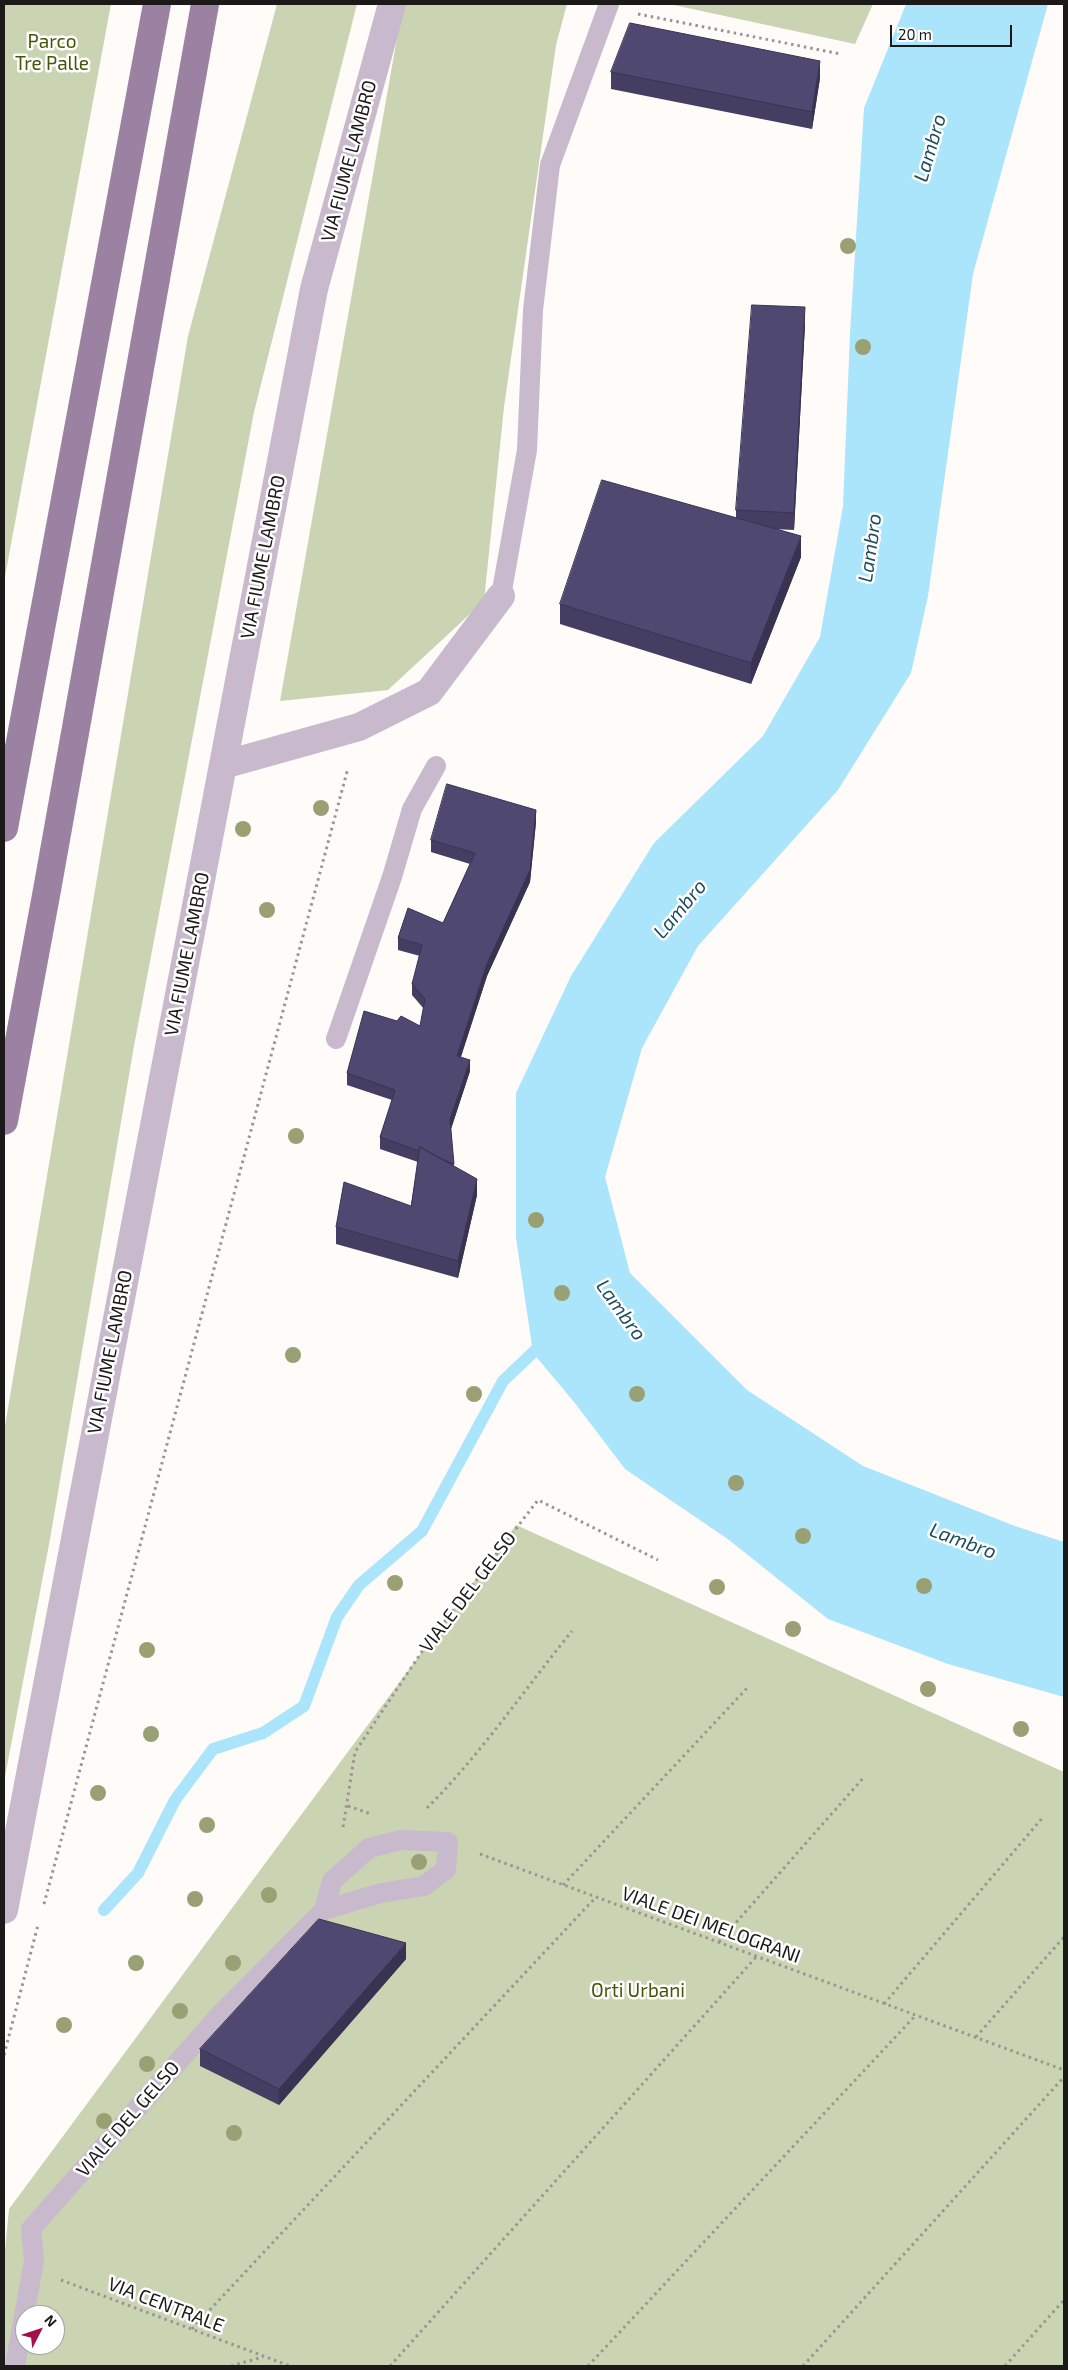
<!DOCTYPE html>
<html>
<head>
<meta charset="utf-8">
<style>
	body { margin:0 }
	#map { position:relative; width:1068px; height:2370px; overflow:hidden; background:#fefbf9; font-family:"Exo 2",sans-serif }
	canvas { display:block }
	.frame { position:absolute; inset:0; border:5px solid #1c1a19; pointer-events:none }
	.north { position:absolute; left:15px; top:2305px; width:50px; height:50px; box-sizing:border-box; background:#fff; border:1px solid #a4a3a3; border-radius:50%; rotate:49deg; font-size:14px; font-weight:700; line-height:20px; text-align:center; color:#1c1a19 }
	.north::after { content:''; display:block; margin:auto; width:18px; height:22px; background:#a40f4d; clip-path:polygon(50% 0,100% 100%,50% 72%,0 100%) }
	.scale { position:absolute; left:890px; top:25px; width:122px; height:22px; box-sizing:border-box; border:2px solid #1c1a19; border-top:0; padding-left:6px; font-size:15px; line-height:18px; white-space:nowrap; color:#1c1a19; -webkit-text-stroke:4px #fff; paint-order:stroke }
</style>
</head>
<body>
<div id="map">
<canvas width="1068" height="2370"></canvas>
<div class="frame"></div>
<div class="north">N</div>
<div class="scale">20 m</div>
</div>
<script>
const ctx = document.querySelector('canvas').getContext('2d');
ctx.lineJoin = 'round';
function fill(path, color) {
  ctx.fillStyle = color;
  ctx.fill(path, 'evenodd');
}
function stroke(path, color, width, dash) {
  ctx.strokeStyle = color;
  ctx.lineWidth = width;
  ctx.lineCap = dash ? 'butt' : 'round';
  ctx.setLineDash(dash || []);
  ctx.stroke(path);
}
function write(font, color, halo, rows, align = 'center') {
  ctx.font = font + ' "Exo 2",sans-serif';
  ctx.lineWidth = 5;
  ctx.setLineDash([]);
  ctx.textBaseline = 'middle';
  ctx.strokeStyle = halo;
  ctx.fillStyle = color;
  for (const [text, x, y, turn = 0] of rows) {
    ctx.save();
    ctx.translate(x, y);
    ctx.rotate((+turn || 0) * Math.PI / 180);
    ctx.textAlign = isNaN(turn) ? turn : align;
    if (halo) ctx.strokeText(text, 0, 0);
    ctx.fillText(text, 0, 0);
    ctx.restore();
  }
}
fill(new Path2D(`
	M4 4H111L4 582Z
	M277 4H357L254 412 134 1046 50 1539 4 1782V1432L188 336Z
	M403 4H567L556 45 504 407 484 601 388 690 280 701Z
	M669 4H873L855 44Z
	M516 1525 1064 1772V2366H4V2261L9 2209ZM25 2315H55V2345H25Z`), '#cad4b2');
fill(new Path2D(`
	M906 4H1048L973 274 928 596 911 673 838 790 698 946 642 1048 605 1177 630 1273 747 1390 863 1466 1015 1526 1064 1542V1697L948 1664 828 1619 729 1540 625 1469 574 1402 533 1353 516 1238V1093L571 976 654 843 763 736 820 637 843 506 850 334 864 108Z`), '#abe5fb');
stroke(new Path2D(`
	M104 1910 138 1873 175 1800 213 1749 263 1733 304 1706 337 1617 359 1585 422 1531 503 1381 545 1341`), '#abe5fb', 12);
stroke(new Path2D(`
	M638 14 841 54
	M348 1806 371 1814
	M427 1808C481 1754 524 1690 572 1631
	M343 1827 355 1752 425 1647 538 1500 658 1560
	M480 1854 1064 2070
	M563 1885 748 1687
	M44 1904 348 768
	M719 1942 864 1777
	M884 2004 1044 1816
	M976 2037 1064 1937
	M4 2055 38 1925
	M61 2280 290 2366
	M192 2329 596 1897
	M231 2366 263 2357
	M390 2366 757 1956
	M588 2366 916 2015
	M803 2366 1064 2077
	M1005 2366 1064 2300`), '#989594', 3, [2.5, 4]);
stroke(new Path2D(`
	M501 596 527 450 533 310 550 165 609 4
	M336 1039 392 877 412 809 436 766
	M15 2366 34 2261 31 2229 216 2019 324 1910 381 1893 424 1886 446 1869 448 1842 401 1840 369 1848 332 1881 324 1910`), '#c8bacc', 20);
stroke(new Path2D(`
	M223 765 359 727 429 692 501 596
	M4 1910 314 289 392 4`), '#c8bacc', 28);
stroke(new Path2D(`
	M4 828 157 4
	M4 1121 47 890 205 4`), '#9b82a3', 28);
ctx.fillStyle = '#99a074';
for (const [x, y] of [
	[848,246],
	[863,347],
	[321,808],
	[243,829],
	[267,910],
	[296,1136],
	[536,1220],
	[562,1293],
	[293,1355],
	[474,1394],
	[637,1394],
	[736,1483],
	[803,1536],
	[395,1583],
	[924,1586],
	[717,1587],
	[793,1629],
	[147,1650],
	[928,1689],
	[1021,1729],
	[151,1734],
	[98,1793],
	[207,1825],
	[419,1862],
	[269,1895],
	[195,1899],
	[136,1963],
	[233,1963],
	[180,2011],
	[64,2025],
	[147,2064],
	[104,2121],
	[234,2133]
]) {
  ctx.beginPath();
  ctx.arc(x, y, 8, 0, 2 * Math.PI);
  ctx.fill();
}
fill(new Path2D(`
	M611 72 820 78 812 129 611 89Z
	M805 324 794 530 773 529 801 557 751 684 560 624V604L736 518V510Z
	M536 822 530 882 487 976 461 1057 470 1071 451 1129 454 1166 477 1195 458 1278 336 1244V1227L411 1206 418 1162 380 1149V1137L392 1100 347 1085V1073L397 1021 420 1026 424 1009 412 995V984L420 956 398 950V938L443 923 470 864 431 852V840Z
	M406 1959 279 2105 200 2066V2049Z`), '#443f62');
fill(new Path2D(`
	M820 61V78L812 129V112Z
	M805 307V324L794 530V513Z
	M801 536V557L751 684V663Z
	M536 810V822L530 882 487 976 457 1068V1056Z
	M470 1060V1071L450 1132V1120Z
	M477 1179V1195L458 1278V1261Z
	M406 1943V1959L279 2105V2089Z`), '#373350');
const building = new Path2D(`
	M630 23 820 61 812 112 611 72Z
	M752 305 805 307 794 513 736 510Z
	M602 480 801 536 751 663 560 604Z
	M447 784 536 810 530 870 487 964 457 1056 470 1060 450 1120 454 1164 444 1160 420 1147 419 1151 380 1137 395 1090 347 1073 364 1011 397 1021 401 1016 420 1026 425 999 412 984 422 945 398 938 408 908 443 923 475 853 431 840Z
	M420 1147 477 1179 458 1261 336 1227 344 1182 411 1206Z
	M319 1919 406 1943 279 2089 200 2049Z`);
fill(building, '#4f4972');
stroke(building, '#373350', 1);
write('19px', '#475508', '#fff', [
	["Parco",52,42],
	["Tre Palle",52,64],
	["Orti Urbani",638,1991]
]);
write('19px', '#1c1a19', '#fff', [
	["VIA FIUME LAMBRO",349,161,-75],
	["VIA FIUME LAMBRO",263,557,-79],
	["VIA FIUME LAMBRO",187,954,-79],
	["VIA FIUME LAMBRO",110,1352,-79],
	["VIALE DEL GELSO",468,1592,-53],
	["VIALE DEI MELOGRANI",711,1925,20],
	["VIALE DEL GELSO",128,2119,-49],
	["VIA CENTRALE",166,2305,21]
]);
write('italic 20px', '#1e4e5e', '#fff', [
	["Lambro",930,148,-74],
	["Lambro",870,548,-82],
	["Lambro",680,909,-50],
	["Lambro",621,1310,54],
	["Lambro",963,1541,20]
]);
</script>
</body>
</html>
